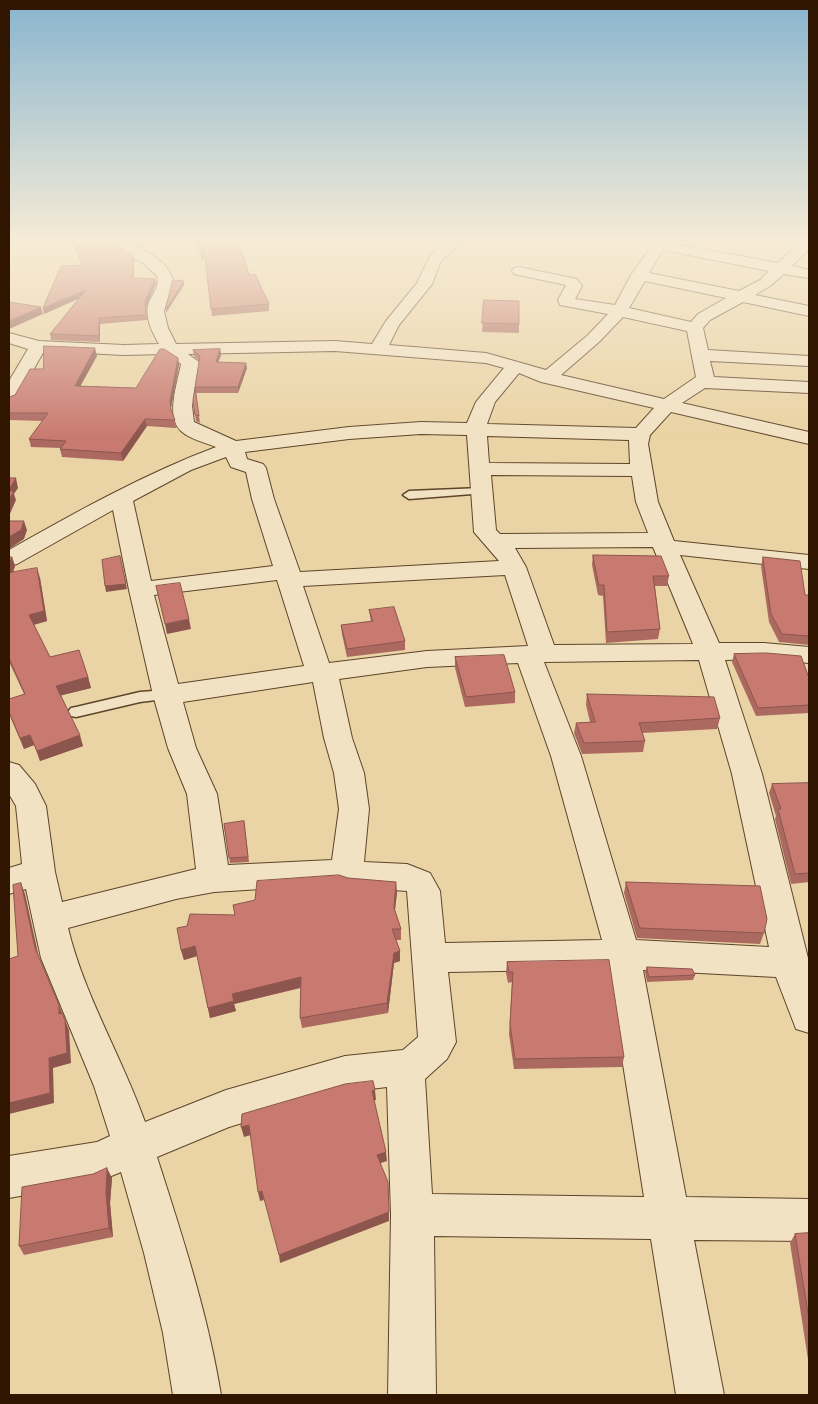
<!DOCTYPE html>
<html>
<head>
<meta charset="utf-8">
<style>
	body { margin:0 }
	#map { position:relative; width:818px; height:1404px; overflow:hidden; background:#ead3a4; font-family:"IM FELL French Canon",serif }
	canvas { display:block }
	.frame { position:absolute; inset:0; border:10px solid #301500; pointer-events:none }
</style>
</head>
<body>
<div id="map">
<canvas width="818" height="1404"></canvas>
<div class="frame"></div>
</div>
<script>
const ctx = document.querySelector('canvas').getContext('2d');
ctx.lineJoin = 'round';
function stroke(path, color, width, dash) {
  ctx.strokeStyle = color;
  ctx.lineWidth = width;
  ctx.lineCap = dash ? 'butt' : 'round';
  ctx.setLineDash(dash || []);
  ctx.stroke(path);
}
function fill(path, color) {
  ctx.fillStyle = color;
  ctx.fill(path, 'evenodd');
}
const service = new Path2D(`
	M481 488 487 491 485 493 409 499 403 495 409 491Z
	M167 690 172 692 174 695 172 698 140 702 76 717 71 716 68 712 71 708 76 707 140 692Z`);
const minor = new Path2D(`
	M103 240C109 240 117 239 123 241 140 246 169 261 173 280L164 311 168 328 176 344 335 341 372 344 386 321 417 283 430 256 448 240H464L441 261 432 284 399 325 389 345 486 353 546 370 588 335 608 314 560 305 558 300 566 285 514 274 512 271 514 268 519 267 577 279 582 286 575 299 615 305 631 275 656 240H671L669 243 778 263 796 246 799 240H809V249L792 266 809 270V278L784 274 770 286 755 295 809 306V316L743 302 710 320 703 328 708 350 809 356V366L710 361 714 377 809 382V393L705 388 682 403 809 432V444L671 412 650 435 648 444 658 502 674 541 809 555V569L680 555 719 643H764L809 647V663L764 659 725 660 762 774 809 962V1033L796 1029 776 977 643 970 686 1197 809 1199V1241L694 1240 724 1395H676L651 1239 434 1236 436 1395H388L391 1215 387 1087 345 1092 229 1127 157 1157C182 1235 208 1314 221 1395H173L163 1333 144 1253 121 1172 97 1182 9 1198V1156L97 1142 110 1136 94 1086 41 958 26 889 9 894V868L22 864 16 806 9 794V762L19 765 35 784 46 806 55 872 62 902 196 869 187 794 168 748 153 695 129 590 113 510 17 564 9 566V550C76 512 144 474 216 447 206 443 189 439 181 431 165 417 178 381 181 364L166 354 124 355 44 351 18 397 16 401 9 403V381L28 349 9 343V333L39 341 124 345 159 344C152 332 144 316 149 302 153 293 160 287 157 276L143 263 105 243ZM663 250 769 271 760 280 739 291 649 273ZM645 281 726 298 698 314 691 322 629 308ZM623 317 687 331 696 377 664 399 561 375 599 342ZM335 351 486 363 504 368 476 402 467 423 421 422 349 427 236 441 194 422 192 406 199 362 188 354ZM519 373 541 382 654 408 636 428 487 424 495 402ZM421 434 467 435 474 532 499 561 300 572 274 499 266 468 263 464 247 459 245 452 349 439ZM487 436 629 440 630 464 489 463ZM226 457 231 467 246 472 252 499 273 566 151 581 133 501 191 470ZM491 475 632 476 636 502 648 533 500 534 496 530ZM653 547 693 644 554 645 526 567 515 548ZM505 575 528 646 427 651 329 663 303 586ZM277 580 304 666 178 684 154 595ZM699 660 732 774 769 947 636 940 581 756 544 662ZM518 663 551 756 602 940 445 943 440 891 430 873 407 864 364 862 369 809 364 773 352 738 339 679 427 667ZM313 682 324 738 334 773 339 809 332 860 228 865 217 794 196 748 183 702ZM340 884 349 887 407 891 418 1037 403 1050 345 1056 226 1090 145 1122C122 1057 84 995 68 928L176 899 214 892ZM608 969 644 1197 432 1194 425 1079 447 1059 456 1042 448 972Z`);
stroke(service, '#5e4429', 3);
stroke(minor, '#5e4429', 2);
fill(service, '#f1e2c4');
fill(minor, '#f1e2c4');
fill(new Path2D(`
	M124 240H135V243Z
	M196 240H237L249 275 269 304V311L212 316 205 255 202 260Z
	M75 246 134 261V278L155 279 156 284 146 307 147 320 100 324V342L51 340 50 334 78 299 44 314 81 265Z
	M484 300 519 324V333L482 332Z
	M220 349 221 355 218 362 247 368 238 393H196L200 423 196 421 193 400 199 361 194 356 193 350Z
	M97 356 80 386 136 388 178 358 179 365 171 408 172 412 175 420 176 428 147 426 123 461 62 457 60 449 61 448 31 447 29 439 43 421 9 420V397L15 395 43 369Z
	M593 555 669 576 667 586H655L660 629 658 639 606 643 603 596 598 595 592 565Z
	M9 557H12L15 566 13 572 40 578 47 621 34 625 50 657 88 677 91 688 61 695 83 746 40 761 34 745 24 749 9 714V699L24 694 10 664H9Z
	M763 557 805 595H809V645L779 642 769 622 761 566Z
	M369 610 405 641V650L347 657 342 634 341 625 371 622Z
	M734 654 809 678V713L756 716 732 662Z
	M455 657 515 692V703L465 707 455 668Z
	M587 694 720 718 717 729 642 733 645 741 643 752 582 754 574 733 576 723 590 722 586 705Z
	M809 783V882L791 884 775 819 776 816 769 793 772 784Z
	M244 821 249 862 230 863 224 824Z
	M626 882 764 933 760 944 637 938 624 893Z
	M397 892 395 910 401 929V940H396L400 951V961L394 963 388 1013 302 1028 300 1018 301 988 234 1004 236 1011 210 1018 197 956 184 960 181 950 235 915Z
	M507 962 624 1057 622 1067 514 1069 509 1034 512 982 508 983 506 973Z
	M647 967 695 975 693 980 647 982 645 972Z
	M112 1178 110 1203 113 1237 24 1255 19 1246Z
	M809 1233V1366L790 1243 795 1234Z`), '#ac6960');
fill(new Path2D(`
	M204 249 205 255 202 260 201 253Z
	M133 255 134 261V283L133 278Z
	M155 279 156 284 146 307 147 320 145 301Z
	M184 281V285L166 313V309Z
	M86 290 87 295 44 314 43 308Z
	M41 307 43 314 9 329V321Z
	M99 318 100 324V342L99 336Z
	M95 348 97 356 76 394 75 386Z
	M220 349 221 355 216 368V362Z
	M178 358 179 365 171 408 172 418 170 401Z
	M246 363 247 368 238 393V387Z
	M145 419 147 426 123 461 121 453Z
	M16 478 18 488 14 494 16 500 9 516V489Z
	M24 521 27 530 24 539 9 549V537Z
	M120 556 127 589 106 592 105 586Z
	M12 557 15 566 9 584V565Z
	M37 568 40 578 47 621 32 625 29 615Z
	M189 619 191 629 167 634 165 624Z
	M88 677 91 688 59 696 56 686Z
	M30 735 34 745 24 749 20 738Z
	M80 735 83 746 40 761 37 751Z
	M396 882 397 892 394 918V908Z
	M21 883 25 894 39 958 35 948Z
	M195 946 197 956 184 960 181 950Z
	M400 951V961L394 963 388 1013 387 1003 394 953Z
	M301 977 302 987 234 1004 236 1011 210 1018 208 1008 232 994Z
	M59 1005 63 1015 59 1014Z
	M65 1020 69 1030 71 1063 53 1068 54 1103 9 1114V1103L49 1058Z
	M375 1090 376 1100 373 1101 372 1091Z
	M249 1125 251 1135 244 1137 241 1127Z
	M386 1152 387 1161 378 1164 377 1155Z
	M107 1168 112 1178 110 1203 113 1237 109 1228 106 1193Z
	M388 1182 389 1221 280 1263 279 1255Z
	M262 1191 264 1200 260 1201 258 1192Z`), '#8c554e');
const building = new Path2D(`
	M102 240H107L133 255V278L155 279 145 301 146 315 99 318V336L50 334 86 290 43 308 61 266 82 265 75 246 103 243Z
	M197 240H237L245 260 249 275 255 274 269 304 211 309 204 249 201 253Z
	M173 280 184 281 166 309Z
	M484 300 519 301V324L482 323Z
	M9 302 41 307 9 321Z
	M44 346 95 348 75 386 136 388 160 349H164L178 358 170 401 171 410 175 420 145 419 121 453 60 449 66 441 29 439 48 413H9V397L15 395 30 369H43Z
	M220 349 216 362 246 363 238 387H195L199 416 195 415 193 400 200 356 193 350Z
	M9 478H16L9 489Z
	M9 491H14L9 500Z
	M9 521H24L21 530 9 537Z
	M593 555 661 556 669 576H653L660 629 607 632 604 585H599Z
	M120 556 126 584 105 586 102 560Z
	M9 557H12L9 565Z
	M763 557 800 561 805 595H809V636L782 634 771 614Z
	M37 568 44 611 29 615 50 657 79 650 88 677 56 686 80 735 37 751 30 735 20 738 9 712V699L25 694 9 658V573Z
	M180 583 189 619 165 624 156 586Z
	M394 607 405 641 347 649 341 625 373 621 369 610Z
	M766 653 801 656 809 678V705L758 708 734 654Z
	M504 655 515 692 466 697 455 657Z
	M587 694 714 697 720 718 639 723 645 741 584 743 576 723 595 722Z
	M809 783V873L795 874 778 809H781L772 784Z
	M244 821 248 857 229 858 224 824Z
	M339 875 348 878 396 882 394 908 401 929H392L400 951 394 953 387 1003 300 1018 301 977 232 994 234 1001 208 1008 195 946 181 950 177 928 187 926 190 914 235 915 233 905 255 900 257 881Z
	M626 882 760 886 767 919 764 933 640 928Z
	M21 883 35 948 59 1005V1014L62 1013 65 1020 67 1053 49 1058 50 1093 9 1103V959L18 956 13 885Z
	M609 960 624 1057 515 1059 510 1024 513 972H509L507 962Z
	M647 967 692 969 695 975 649 977Z
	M373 1081 375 1090 372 1091 386 1152 377 1155 388 1182 389 1212 279 1255 262 1191 258 1192 249 1125 241 1127 242 1114 345 1084Z
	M107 1168 106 1193 109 1228 19 1246 22 1187 93 1174Z
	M809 1233V1319L795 1234Z`);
fill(building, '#c87a70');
stroke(building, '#8c554e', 1);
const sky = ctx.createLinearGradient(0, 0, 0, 437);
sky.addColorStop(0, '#88b5cf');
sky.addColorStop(0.55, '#f6ebd6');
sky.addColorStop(1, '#f6ebd600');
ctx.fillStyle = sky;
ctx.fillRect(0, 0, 818, 437);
</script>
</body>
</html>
